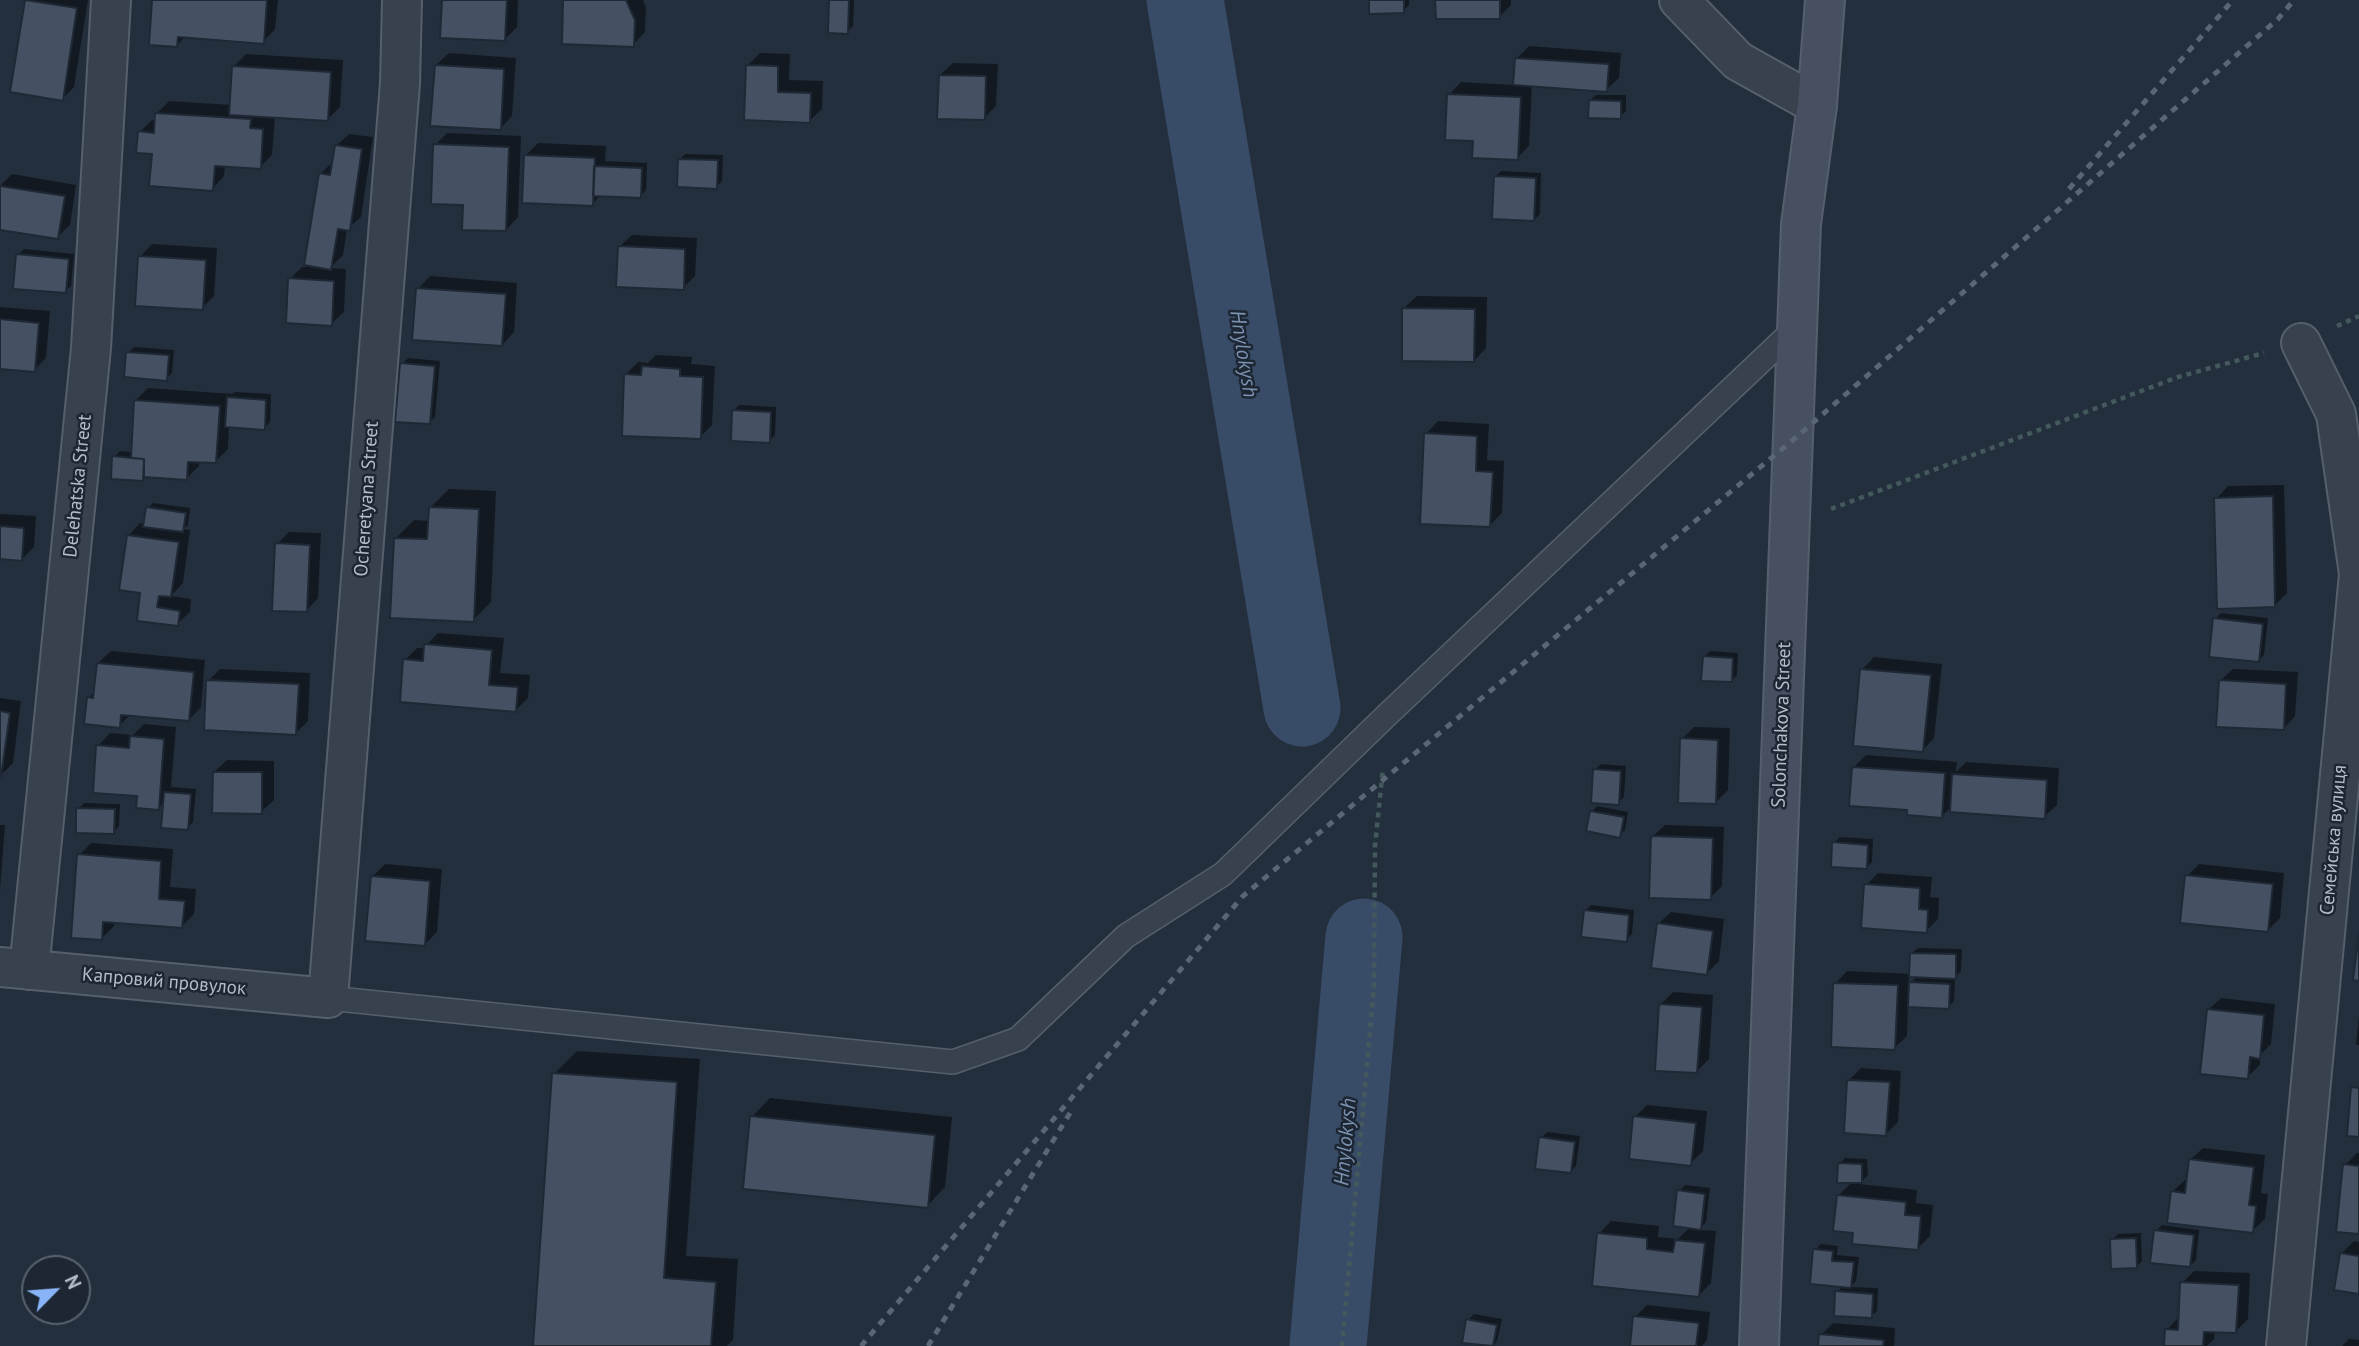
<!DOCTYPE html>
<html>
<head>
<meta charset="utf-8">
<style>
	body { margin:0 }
	#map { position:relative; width:2359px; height:1346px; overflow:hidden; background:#242f3e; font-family:"PT Sans",sans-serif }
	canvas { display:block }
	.north { position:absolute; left:21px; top:1255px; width:70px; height:70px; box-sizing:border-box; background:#1d2633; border:2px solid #59626f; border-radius:50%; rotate:65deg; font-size:19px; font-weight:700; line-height:28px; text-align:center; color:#b4bcc9 }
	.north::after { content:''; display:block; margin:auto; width:24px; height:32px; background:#8ab4f8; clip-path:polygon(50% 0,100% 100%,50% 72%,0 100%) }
</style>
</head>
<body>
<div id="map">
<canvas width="2359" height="1346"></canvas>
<div class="north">N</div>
</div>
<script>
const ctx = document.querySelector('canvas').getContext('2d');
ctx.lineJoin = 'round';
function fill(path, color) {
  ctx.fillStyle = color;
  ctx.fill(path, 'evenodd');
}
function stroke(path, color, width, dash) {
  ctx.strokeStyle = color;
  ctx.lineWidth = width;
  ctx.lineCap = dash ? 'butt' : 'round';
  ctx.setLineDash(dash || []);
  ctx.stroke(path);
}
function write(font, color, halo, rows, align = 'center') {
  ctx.font = font + ' "PT Sans",sans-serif';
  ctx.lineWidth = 5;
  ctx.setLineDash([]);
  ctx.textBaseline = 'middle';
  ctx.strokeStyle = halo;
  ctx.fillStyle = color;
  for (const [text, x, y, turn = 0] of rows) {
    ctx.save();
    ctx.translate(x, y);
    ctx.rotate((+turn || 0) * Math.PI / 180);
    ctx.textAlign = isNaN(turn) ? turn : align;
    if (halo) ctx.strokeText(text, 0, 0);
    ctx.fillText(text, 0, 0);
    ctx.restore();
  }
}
fill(new Path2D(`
	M27 0H88L74 87 62 99Z
	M154 0H278L275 29 263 42 186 36 177 45Z
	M444 0H518L517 27 505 39Z
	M565 0H643L646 7 645 32 633 45Z
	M831 0H854L853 26 847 32Z
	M1370 0H1409V5L1403 11Z
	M1437 0H1511V5L1499 17Z
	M1529 46 1621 53 1619 78 1606 90 1532 85 1529 146 1517 158 1474 139 1449 95 1461 82 1514 85 1516 59Z
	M449 53 516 58 512 116 500 129 436 65Z
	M760 53 790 54 789 80 823 81 822 109 809 121 748 65Z
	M246 54 343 60 340 107 328 119 275 116 272 155 260 167 225 165 224 176 212 189 154 153 140 132 152 120H156V114L169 101 232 105 234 66Z
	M953 63 998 64 996 106 984 118 940 75Z
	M1596 95H1626V111L1620 117 1590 100Z
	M447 133 521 136 518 217 506 230 465 204 435 145Z
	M349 134 373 137 361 217 347 229 343 255 330 268 346 269 344 312 331 324 290 279 302 267H306L320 174 333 162 336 146Z
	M538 143 606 146 605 161 647 163 646 190 640 196 601 195 592 204 526 155Z
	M685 154 723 155 722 181 716 187 679 160Z
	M1501 171 1541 173 1540 214 1534 220 1495 177Z
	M12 174 76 185 70 225 57 237 0 228V186Z
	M632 235 697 238 695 276 683 288 619 247Z
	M152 244 217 248 214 296 202 308 140 257Z
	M24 249 74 254 71 286 65 291 18 255Z
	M430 276 517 283 514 332 502 345 418 289Z
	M1417 296 1487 297 1486 348 1474 361 1404 308Z
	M0 307 50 311 46 358 34 370 0 367Z
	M134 347 174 350 172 373 166 379 128 353Z
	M656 355 692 357 691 364 715 366 712 425 700 437 626 374 638 362 648 363Z
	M408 358 440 361 435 417 429 423 402 364Z
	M148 388 232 394 235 392 271 394 270 422 264 428 229 425 228 449 215 462 199 461V466L187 478 146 475 142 479 114 457 120 451 133 452 136 400ZM143 450H147L145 475H142Z
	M739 405 776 407 775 435 769 441 733 411Z
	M1438 421 1489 424 1487 460 1504 461 1502 513 1489 526 1426 434Z
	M2284 485 2287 593 2275 605 2216 499 2228 486Z
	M449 489 496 491 491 602 473 620 395 539 414 520 430 521V508Z
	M153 503 190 508 188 525 183 529 190 530 183 583 171 596 191 599 190 612 177 624 139 619 142 592 128 536 140 523 145 524 148 508Z
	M0 514 36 516 34 547 22 559 0 558Z
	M289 532 321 533 318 598 306 611 277 544Z
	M2221 613 2268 618 2264 655 2258 661 2215 619Z
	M438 633 504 638 500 673 530 675 528 698 516 710 405 660 417 648H426V645Z
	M111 651 205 660 201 707 189 720 131 714 119 726 88 698 96 691 98 663Z
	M1710 651 1738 653 1737 675 1731 681 1704 657Z
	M1874 657 1942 664 1934 738 1922 751 1862 670Z
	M220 669 310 673 308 721 296 733 208 681Z
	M2233 669 2298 672 2295 716 2283 729 2220 681Z
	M0 698 21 701 13 763 1 775Z
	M144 724 176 727 171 787 196 789 193 822 187 828 165 801 158 808 98 746 110 733 133 735Z
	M1694 727 1730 728 1728 790 1715 803 1682 739Z
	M1866 755 1957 762 1956 772 1966 762 2059 768 2057 805 2044 817 1952 806 1942 816 1909 809 1853 768Z
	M227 760 274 761V800L261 812 214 772Z
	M1601 764 1626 766 1624 797 1618 803 1595 770Z
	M84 803 120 804 119 826 114 832 78 809Z
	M1597 806 1628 812 1625 830 1619 836 1592 812Z
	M0 825H5L0 890Z
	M1665 825 1724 827 1722 886 1710 898 1652 837Z
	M1840 837 1873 839 1872 862 1866 868 1834 843Z
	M91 843 173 849 170 887 196 889 194 914 182 926 114 921V926L102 938 79 855Z
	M385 864 442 869 437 932 425 944 372 877Z
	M2199 864 2284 873 2280 918 2268 930 2187 876Z
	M1878 873 1932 877 1930 897 1939 898 1938 919 1926 931 1866 885Z
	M1591 905 1634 910 1632 934 1626 940 1585 911Z
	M1671 912 1724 919 1719 961 1707 973 1658 924Z
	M1918 948 1962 949 1961 971 1955 977 1954 1001 1948 1007 1908 1005 1907 1036 1894 1048 1835 984 1847 971 1911 974 1912 953ZM1909 975H1918L1909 985Z
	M1673 992 1713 995 1709 1059 1697 1071 1661 1004Z
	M2221 998 2275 1004 2271 1044 2260 1055V1065L2247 1077 2208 1010Z
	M2359 1015V1045H2356Z
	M577 1051 700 1059 686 1256 738 1259 733 1340 727 1346H535L554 1074Z
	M1861 1068 1901 1071 1898 1122 1886 1134 1849 1080Z
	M770 1098 952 1117 945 1187 927 1206 752 1117Z
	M1647 1105 1707 1111 1703 1151 1690 1164 1635 1117Z
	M1547 1132 1580 1136 1576 1166 1571 1171 1541 1138Z
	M2203 1148 2265 1155 2261 1193 2268 1194 2265 1219 2252 1231 2172 1192 2185 1180H2188L2190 1160Z
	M2357 1153H2359V1232L2345 1165Z
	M1845 1158 1867 1159 1868 1175 1859 1184 1917 1190 1916 1203 1933 1205 1930 1236 1918 1248 1855 1232 1838 1196 1853 1181 1839 1164Z
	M1685 1185 1710 1188 1706 1222 1699 1230 1716 1231 1711 1283 1699 1295 1599 1234 1611 1221 1659 1226 1658 1237 1678 1239 1690 1227 1679 1191Z
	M2162 1225 2199 1230 2196 1260 2190 1266 2156 1231Z
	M2141 1233 2142 1261 2136 1267 2112 1240 2118 1234Z
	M2354 1241 2359 1242V1292L2342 1253Z
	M1821 1244 1838 1246 1837 1255 1859 1257 1856 1281 1850 1287 1878 1288 1877 1311 1871 1316 1837 1292 1843 1286 1815 1250Z
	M2194 1271 2250 1273 2248 1319 2235 1332 2215 1330 2214 1339 2207 1346H2166L2167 1330 2179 1317 2182 1283Z
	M1647 1305 1710 1312 1707 1340 1702 1346H1632L1635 1317Z
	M1474 1314 1502 1319 1497 1341 1493 1346 1464 1342 1468 1320Z
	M1833 1323 1895 1328 1894 1346H1820L1821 1335Z
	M2349 1339 2359 1340V1346H2342Z`), '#0007');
stroke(new Path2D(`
	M1185 0 1302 708
	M1328 1346 1364 937`), '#394c67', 77);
const building = new Path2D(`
	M25 0 77 8 63 101 10 92Z
	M152 0H267L264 44 178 37 177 47 149 45Z
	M442 0H507L505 41 440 38Z
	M563 0H626L635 20 634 47 562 44Z
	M829 0H849L848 34 828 33Z
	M1369 0H1404V13L1369 14Z
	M1435 0H1500V19H1436Z
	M1515 58 1609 64 1607 92 1513 85Z
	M435 65 504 69 501 130 430 126Z
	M746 65 778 66V92L811 93 810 123 744 120Z
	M232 66 331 72 328 121 229 115Z
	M939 75 986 76 985 120 937 119Z
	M1447 94 1521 97 1518 160 1472 158 1473 141 1445 140Z
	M1589 100 1621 101V119L1588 118Z
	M155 113 251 119 250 128 263 129 261 169 215 166 213 191 149 186 152 154 136 153 138 131 154 133Z
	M433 144 509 147 506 231 462 230 463 205 431 204Z
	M335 145 362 149 350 231 338 229 331 270 304 265 319 173 330 175Z
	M524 155 595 158 593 206 522 203Z
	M678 159 718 160 717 189 677 187Z
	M594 166 642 168 641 198 593 196Z
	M1494 176 1536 178 1534 221 1492 219Z
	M0 186 65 196 58 239 0 230Z
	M618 246 685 249 684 290 616 287Z
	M16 254 69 259 66 293 13 289Z
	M138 256 206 260 203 310 135 306Z
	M288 278 334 281 332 326 286 323Z
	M416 288 506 294 502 346 412 340Z
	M1402 308 1475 309 1474 362 1402 361Z
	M0 319 39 323 35 372 0 369Z
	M126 352 169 355 167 381 124 377Z
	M400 363 435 366 430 424 395 422Z
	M642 366 680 369V376L703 377 701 439 622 436 624 374 641 375Z
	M227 397 266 400 265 430 225 427Z
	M134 400 220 406 216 463 188 462 187 480 144 477V459L131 458Z
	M732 410 771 412 770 443 731 441Z
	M1424 433 1477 436 1476 471 1493 472 1490 527 1420 524Z
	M112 456 144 459 143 481 111 479Z
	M2273 496 2275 607 2217 609 2214 498Z
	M146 507 186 513 183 532 143 527Z
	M429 507 479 509 474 622 390 618 394 538 427 539Z
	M0 526 24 528 22 561 0 559Z
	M127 535 179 542 171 597 159 596 157 607 180 611 178 626 137 621 140 593 119 590Z
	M275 543 310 545 307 612 272 611Z
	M2213 618 2263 624 2259 662 2209 657Z
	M424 644 492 650 489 685 518 687 516 712 400 702 403 659 423 661Z
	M1703 656 1733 658 1732 682 1701 681Z
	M97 663 194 672 189 721 121 715 120 728 84 724 87 697 93 698Z
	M1860 669 1931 675 1923 752 1853 746Z
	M206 680 299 684 296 735 204 730Z
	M2219 680 2286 684 2284 730 2216 727Z
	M0 711 10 713 1 777H0Z
	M130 736 164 739 159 810 136 808 137 796 93 793 96 745 129 748Z
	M1680 738 1718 740 1716 804 1678 803Z
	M1852 767 1945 773 1942 818 1907 815V810L1849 806Z
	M1593 769 1621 771 1619 805 1591 803Z
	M213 772H262V814L212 813Z
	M1952 774 2047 780 2045 819 1950 812Z
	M164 792 191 794 188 830 161 828Z
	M76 808 115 809 114 834 76 833Z
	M1590 811 1624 817 1620 838 1586 831Z
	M1651 836 1713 838 1711 900 1649 898Z
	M1832 842 1868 845 1867 869 1831 867Z
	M77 854 161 861 159 899 185 901 182 928 103 922 102 940 71 938Z
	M2185 875 2273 884 2268 932 2180 923Z
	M371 876 430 881 425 946 365 941Z
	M1864 884 1920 888 1919 909 1928 910 1927 933 1861 928Z
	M1584 910 1629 915 1627 942 1581 937Z
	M1657 923 1713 931 1707 975 1651 968Z
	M2359 934V981L2353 980Z
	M1910 953 1956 954V979L1909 977Z
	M1909 982 1950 984 1949 1009 1908 1007Z
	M1833 983 1898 985 1895 1050 1831 1047Z
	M1659 1004 1702 1007 1697 1073 1655 1071Z
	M2207 1009 2264 1015 2260 1059 2250 1057 2248 1079 2200 1074Z
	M552 1073 677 1082 664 1278 716 1282 711 1346H533Z
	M1847 1080 1890 1082 1886 1136 1844 1133Z
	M2351 1087 2359 1088V1137L2347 1136Z
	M750 1116 935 1135 928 1208 743 1189Z
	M1633 1116 1696 1123 1691 1166 1629 1159Z
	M1539 1137 1575 1142 1571 1173 1535 1169Z
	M2189 1159 2254 1167 2249 1205 2256 1206 2253 1233 2167 1223 2171 1191 2185 1193Z
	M1838 1163 1862 1164V1183H1837Z
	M2343 1164 2359 1166V1234L2336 1232Z
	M1677 1190 1705 1194 1701 1230 1673 1226Z
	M1837 1195 1906 1202 1905 1215 1921 1216 1918 1250 1852 1244 1853 1233 1833 1231Z
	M2154 1230 2194 1235 2190 1267 2150 1263Z
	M1597 1233 1647 1238V1249L1673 1252 1675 1240 1705 1243 1699 1297 1592 1286Z
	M2136 1238 2137 1268 2111 1269 2110 1239Z
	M1813 1249 1833 1251 1832 1261 1854 1262 1851 1288 1810 1284Z
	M2340 1253 2359 1256V1294L2334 1290Z
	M2180 1282 2239 1285 2236 1333 2204 1332 2203 1346H2164L2165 1329 2178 1330Z
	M1835 1291 1873 1294 1872 1318 1834 1316Z
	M1633 1316 1699 1323 1696 1346H1630Z
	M1466 1319 1497 1325 1493 1346 1462 1343Z
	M1819 1334 1884 1340 1883 1346H1818Z`);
fill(building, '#455162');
stroke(building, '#1f2835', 2);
const service = new Path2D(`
	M328 998 953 1062 1018 1039 1126 936 1223 874 1386 716 1797 327`);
const minor = new Path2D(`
	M1679 0 1738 61 1817 105
	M0 967 328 998 400 83 402 0
	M29 970 91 348 111 0
	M2286 1346 2359 574 2336 414 2301 343`);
const secondary = new Path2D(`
	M1759 1346 1801 224 1817 105 1825 0`);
stroke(service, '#565f6c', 26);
stroke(minor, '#565f6c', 42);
stroke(secondary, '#565f6c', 42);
stroke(new Path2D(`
	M2337 326 2359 316
	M1831 509 2178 377 2264 353
	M1342 1346 1374 986 1375 846 1383 768`), '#44595c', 4.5, [5, 5]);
stroke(service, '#38414e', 23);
stroke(minor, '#38414e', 38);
stroke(secondary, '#465061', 38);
stroke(new Path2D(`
	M2069 189 2233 0
	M861 1346 1243 896 1793 440 2278 19 2294 0
	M928 1346 1070 1113`), '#5a6575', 5, [7, 7]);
write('19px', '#b4bcc9', '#1d2633', [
	["Delehatska Street",78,486,-84],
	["Ocheretyana Street",367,499,-86],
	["Solonchakova Street",1782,725,-88],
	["Семейська вулиця",2334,840,-85],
	["Капровий провулок",164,982,5]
]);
write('italic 21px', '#7c92b1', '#1d2633', [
	["Hnylokysh",1243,354,81],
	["Hnylokysh",1346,1142,-85]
]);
</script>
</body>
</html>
